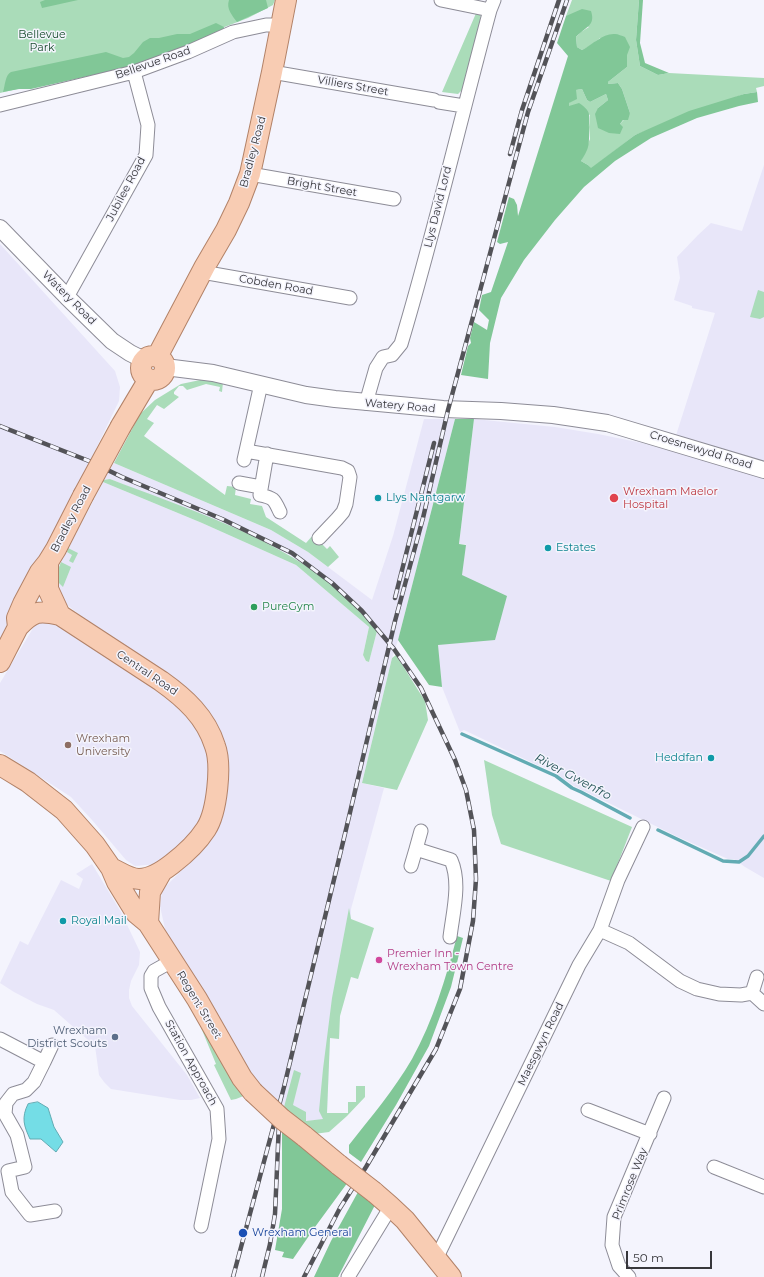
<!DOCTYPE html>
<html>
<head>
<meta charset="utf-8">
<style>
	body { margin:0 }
	#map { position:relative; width:764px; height:1277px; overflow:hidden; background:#f4f4fd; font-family:Montserrat,sans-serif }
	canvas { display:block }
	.scale { position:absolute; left:626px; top:1251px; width:86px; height:18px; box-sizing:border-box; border:2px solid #37373b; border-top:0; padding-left:5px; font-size:12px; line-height:14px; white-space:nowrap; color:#37373b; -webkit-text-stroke:3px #f4f4fd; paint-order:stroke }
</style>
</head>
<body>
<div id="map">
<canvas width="764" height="1277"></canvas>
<div class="scale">50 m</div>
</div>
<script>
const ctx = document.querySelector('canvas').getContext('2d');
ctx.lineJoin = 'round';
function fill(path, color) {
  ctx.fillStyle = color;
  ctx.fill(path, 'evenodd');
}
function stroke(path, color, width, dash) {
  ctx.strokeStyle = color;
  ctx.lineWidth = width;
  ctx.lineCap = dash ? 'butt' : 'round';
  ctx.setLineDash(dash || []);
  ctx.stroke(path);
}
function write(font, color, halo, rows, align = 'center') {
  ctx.font = font + ' Montserrat,sans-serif';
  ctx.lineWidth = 3;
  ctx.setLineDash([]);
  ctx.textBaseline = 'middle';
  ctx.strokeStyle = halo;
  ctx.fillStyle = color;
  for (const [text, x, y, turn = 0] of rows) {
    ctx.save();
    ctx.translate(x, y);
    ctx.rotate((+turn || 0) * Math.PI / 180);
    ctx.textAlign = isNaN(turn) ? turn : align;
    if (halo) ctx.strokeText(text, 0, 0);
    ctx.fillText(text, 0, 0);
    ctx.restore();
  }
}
fill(new Path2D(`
	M764 165V878L745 867 734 859H728L676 836 574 786 553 771 535 764 464 730 460 732 442 687 424 658 466 544H459L474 419 555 427 598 434 642 443 671 451 715 313 692 308V306L674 300 680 278 677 257 698 235 711 223 742 231Z
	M0 244 115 371 120 387 119 401 93 455 84 479 17 603 0 640Z
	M424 419H455L398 640 392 658 362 783 384 788 351 909V919L330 1037 327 1113 323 1120 306 1121 284 1107 258 1086 172 961 160 906 162 890 180 872 205 841 198 833 158 864 135 866 126 860 92 820 71 797 0 751V683L38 620 100 631 56 596 53 578 103 482 202 523 296 565 369 627 363 655 366 661 369 662 377 631 290 555 110 479 103 480 114 463 271 530 308 552 372 600 393 536Z
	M92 864 121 912 140 952 139 965 131 981 129 990V998L132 1006 187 1075 200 1098 191 1100H180L111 1089 104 1082 99 1075 95 1046 54 1010 37 1004 14 992 0 983 20 941 28 945 61 880 79 889 83 879 76 874Z`), '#e8e6f9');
fill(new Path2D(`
	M0 0H275L273 5 248 18 133 62 0 93Z
	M572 0H639L636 40 640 66 658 75 669 73 764 78V86L756 88 757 92 744 94 635 135 591 169 588 165 581 161 590 139 589 127 590 115 569 106V103L576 90 582 89 587 100 590 102 606 94 608 100 598 108 620 124 630 113 622 89 618 83 608 84V82L627 67V55L600 38 590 46 582 50 577 47 576 37 581 32 589 27 566 16Z
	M477 11 480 13 481 19 463 89 458 94 442 92Z
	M758 290 764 292V317L760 319 750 317Z
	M205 379 223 382 222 392 219 391 220 387 206 384 187 390 183 386H179L174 392V394L179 397 164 409 157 405 147 419 154 423 144 436 225 495 227 486 236 487 235 495 251 499 250 504 262 506 266 517 306 543 313 535 327 549 330 546 339 557 328 567 308 552 271 530 114 463 140 414 155 400 181 384Z
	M110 479C185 508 266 533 330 583 347 596 362 614 377 631L369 662 366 661 363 655 369 627 296 565 202 523 103 482V480Z
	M68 548 78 553 73 563 69 561 72 555 67 552Z
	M61 562 71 567 63 587 58 582V570Z
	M396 655 425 701 428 720 397 790 362 783 392 658Z
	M484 760 632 827 611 881 501 844 492 815Z
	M349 908 351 919 374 928 358 979 351 977 340 1016 339 1039 330 1038 327 1113H348V1102H356V1086H365V1097L347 1116 329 1132 314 1134 306 1129 284 1107 294 1070 301 1073 293 1105 306 1112V1121L323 1119 319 1111 323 1069 332 998Z
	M188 996 246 1095 236 1099 231 1100 214 1065 216 1064Z`), '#aadcb9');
fill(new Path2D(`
	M45 0H78L42 8 40 2Z
	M229 0H266L268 8 237 22C232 15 226 9 229 0Z
	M639 0H643L640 43 645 63 669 73 658 75 640 66 636 40Z
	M582 9 591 11C596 26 585 27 576 37L577 47 582 50C592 45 603 33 615 34 618 34 622 36 625 37L630 47 627 55V67L608 82V84L618 83 622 89 630 113 628 120H623L620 124 623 127 620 134 609 133 598 128 595 114 598 108 608 100 606 94 590 102 587 100 582 89 576 90 577 99 569 103V106L579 103C592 112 589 114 589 128 589 145 590 147 581 161L588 165 591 168 635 135 689 111 744 94 757 92 758 102 739 106 697 118 651 138 615 161 584 187 555 220 524 260 501 298 490 343 488 379 461 375 468 346 471 343 470 338 474 322 487 330 489 320 479 310 482 295 491 292 508 242 500 244 497 242 509 197 514 199 517 205 518 216 568 56 557 43 566 16Z
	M216 23 224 27 223 32 186 48 133 66 31 89H19L3 92C5 86 5 75 11 72L106 52 123 58 129 57 134 53 143 42 150 38H159L177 34H190Z
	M455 419H474L459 544 466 545 462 575 507 596 495 640 438 645 442 687 429 685 398 640Z
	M457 936 463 938 451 987 429 1046 396 1105 361 1162 349 1153V1145C371 1117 394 1090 412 1059 433 1021 446 978 457 936Z
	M282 1129 348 1182 315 1227 293 1259 282 1257 284 1252 275 1250 282 1209Z
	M358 1192 375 1205 338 1277H314L331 1241Z`), '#81c797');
const water = new Path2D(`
	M38 1102 48 1108 54 1127 63 1142 56 1152 41 1139H30C24 1126 21 1118 28 1104Z`);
fill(water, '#74dde6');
stroke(water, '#62abb3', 1);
stroke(new Path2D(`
	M462 734 556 776 572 788 581 792 630 818
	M658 830 723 861 739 862 748 856 764 836`), '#62abb3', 3.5);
const minor = new Path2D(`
	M441 0 490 10
	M272 72 434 100
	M439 102 464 106
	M0 105 134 72 188 52 233 32 266 25H282
	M250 174 394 199
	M202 272 350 298
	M67 297 146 155 148 125 134 72
	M366 403 376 368 383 357 392 355 401 344C434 234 460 121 490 10L494 0
	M246 451 342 468 348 471 350 477 346 504 343 512 337 519 319 538
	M267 454 260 495C274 498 274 499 280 512
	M244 460 261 384
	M239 483 261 487
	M416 849 421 831
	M411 866 416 849 451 860C461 883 453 912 450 937
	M600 930 629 943 680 981 697 989 719 994 741 995 752 993 764 1004
	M172 961 154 971 151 976V988L159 1007 217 1109 219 1139 201 1226
	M752 993 757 977
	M0 1039 44 1062 34 1082 26 1090 13 1094 6 1103 5 1114 17 1135 25 1167 8 1171 12 1192 30 1215 55 1211
	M44 1062 52 1045
	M588 1110 650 1134
	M714 1167 764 1187
	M436 1259 579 965 600 930 618 880 643 827
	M348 1277 387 1213 389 1205
	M629 1277 619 1266 612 1245 614 1217 664 1098`);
const tertiary = new Path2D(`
	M0 228 67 297 112 341 130 353 144 360
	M165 367 213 373 306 395 335 399 443 409 501 411 553 415 607 423 764 470`);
const primary = new Path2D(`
	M141 368a12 12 0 1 1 24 0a12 12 0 1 1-24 0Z
	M157 357 205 266 226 230 239 203 250 174 272 72 286 0
	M121 426 149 379
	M48 562V589L60 615
	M18 627C33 611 39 610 60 615L161 681C185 698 206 717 215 746 222 765 217 812 206 829 197 843 185 854 172 864 163 871 151 879 139 879 129 879 120 872 111 868
	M0 662 18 627 17 618 23 604 40 572 48 562 56 549 83 496
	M0 765 28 782 64 810 95 845 111 868 117 882 136 913 148 923 197 999 242 1078 253 1092
	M148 923 150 892 162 871
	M304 1136 339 1165
	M374 1192 389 1205 405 1220 451 1277`);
stroke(minor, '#8d8c97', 15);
stroke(tertiary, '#8d8c97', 18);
stroke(primary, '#b28268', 22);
stroke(minor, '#fff', 13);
stroke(tertiary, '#fff', 16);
stroke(primary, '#f8ccb3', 20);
const rail = new Path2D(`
	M510 154 522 110 559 0
	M0 426 89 461 122 477 222 519 292 553 332 583 362 611 394 649 421 688 455 760 466 790 474 830 476 879 473 921 460 989 436 1049 366 1167 340 1208 304 1277
	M395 598 434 443
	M233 1277 284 1087 344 838 395 621 423 518 448 410 528 112 567 0
	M262 1277 270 1244 275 1214 279 1123`);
stroke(rail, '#535358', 4.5);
stroke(rail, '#f4f4fd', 3, [9]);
const primaryBridge = new Path2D(`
	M83 496 121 426
	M253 1092 282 1119 304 1136
	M339 1165 374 1192`);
stroke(primaryBridge, '#b28268', 22, []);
stroke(primaryBridge, '#f8ccb3', 20);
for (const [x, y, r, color] of [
	[378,498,4,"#0f9aa8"],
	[614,498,5,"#e0444e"],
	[548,548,4,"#0f9aa8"],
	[254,607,4,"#2e9e5b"],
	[68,745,4,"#8d6e63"],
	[711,758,4,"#0f9aa8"],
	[63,921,4,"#0f9aa8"],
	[379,960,4,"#d1479c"],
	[115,1037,4,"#5c6f8a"],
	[243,1233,5,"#1a4fb4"]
]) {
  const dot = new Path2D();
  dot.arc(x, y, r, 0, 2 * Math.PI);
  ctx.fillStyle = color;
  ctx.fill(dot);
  stroke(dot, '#f4f4fd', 1.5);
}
write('11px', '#184d2d', '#f4f4fd', [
	["Bellevue",42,35],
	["Park",42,48]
]);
write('11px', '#37373b', '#f4f4fd', [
	["Bellevue Road",153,63,-19],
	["Villiers Street",353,86,10],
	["Bradley Road",253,152,-75],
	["Bright Street",322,187,10],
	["Jubilee Road",126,189,-62],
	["Llys David Lord",438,207,-76],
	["Cobden Road",276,285,10],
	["Watery Road",69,298,45],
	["Watery Road",400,406,5],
	["Croesnewydd Road",701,450,17],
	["Bradley Road",71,519,-62],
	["Central Road",147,673,34],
	["Regent Street",199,1005,59],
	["Maesgwyn Road",541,1044,-64],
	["Station Approach",191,1063,61],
	["Primrose Way",630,1184,-68]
]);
write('11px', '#be3a42', '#f4f4fd', [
	["Wrexham Maelor",623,492],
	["Hospital",623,505]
], 'left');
write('11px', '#0d838f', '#f4f4fd', [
	["Llys Nantgarw",386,498],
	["Estates",556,548],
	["Heddfan",703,758,"right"],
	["Royal Mail",71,921]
], 'left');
write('11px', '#27864d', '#f4f4fd', [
	["PureGym",262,607]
], 'left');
write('11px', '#785e54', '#f4f4fd', [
	["Wrexham",76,739],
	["University",76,752]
], 'left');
write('11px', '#b23c85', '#f4f4fd', [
	["Premier Inn -",387,954],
	["Wrexham Town Centre",387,967]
], 'left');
write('11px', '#4e5e75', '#f4f4fd', [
	["Wrexham",107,1031],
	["District Scouts",107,1044]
], 'right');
write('11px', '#164399', '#f4f4fd', [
	["Wrexham General",252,1233]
], 'left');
write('italic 12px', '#255457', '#f4f4fd', [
	["River Gwenfro",573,777,28]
]);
</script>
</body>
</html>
